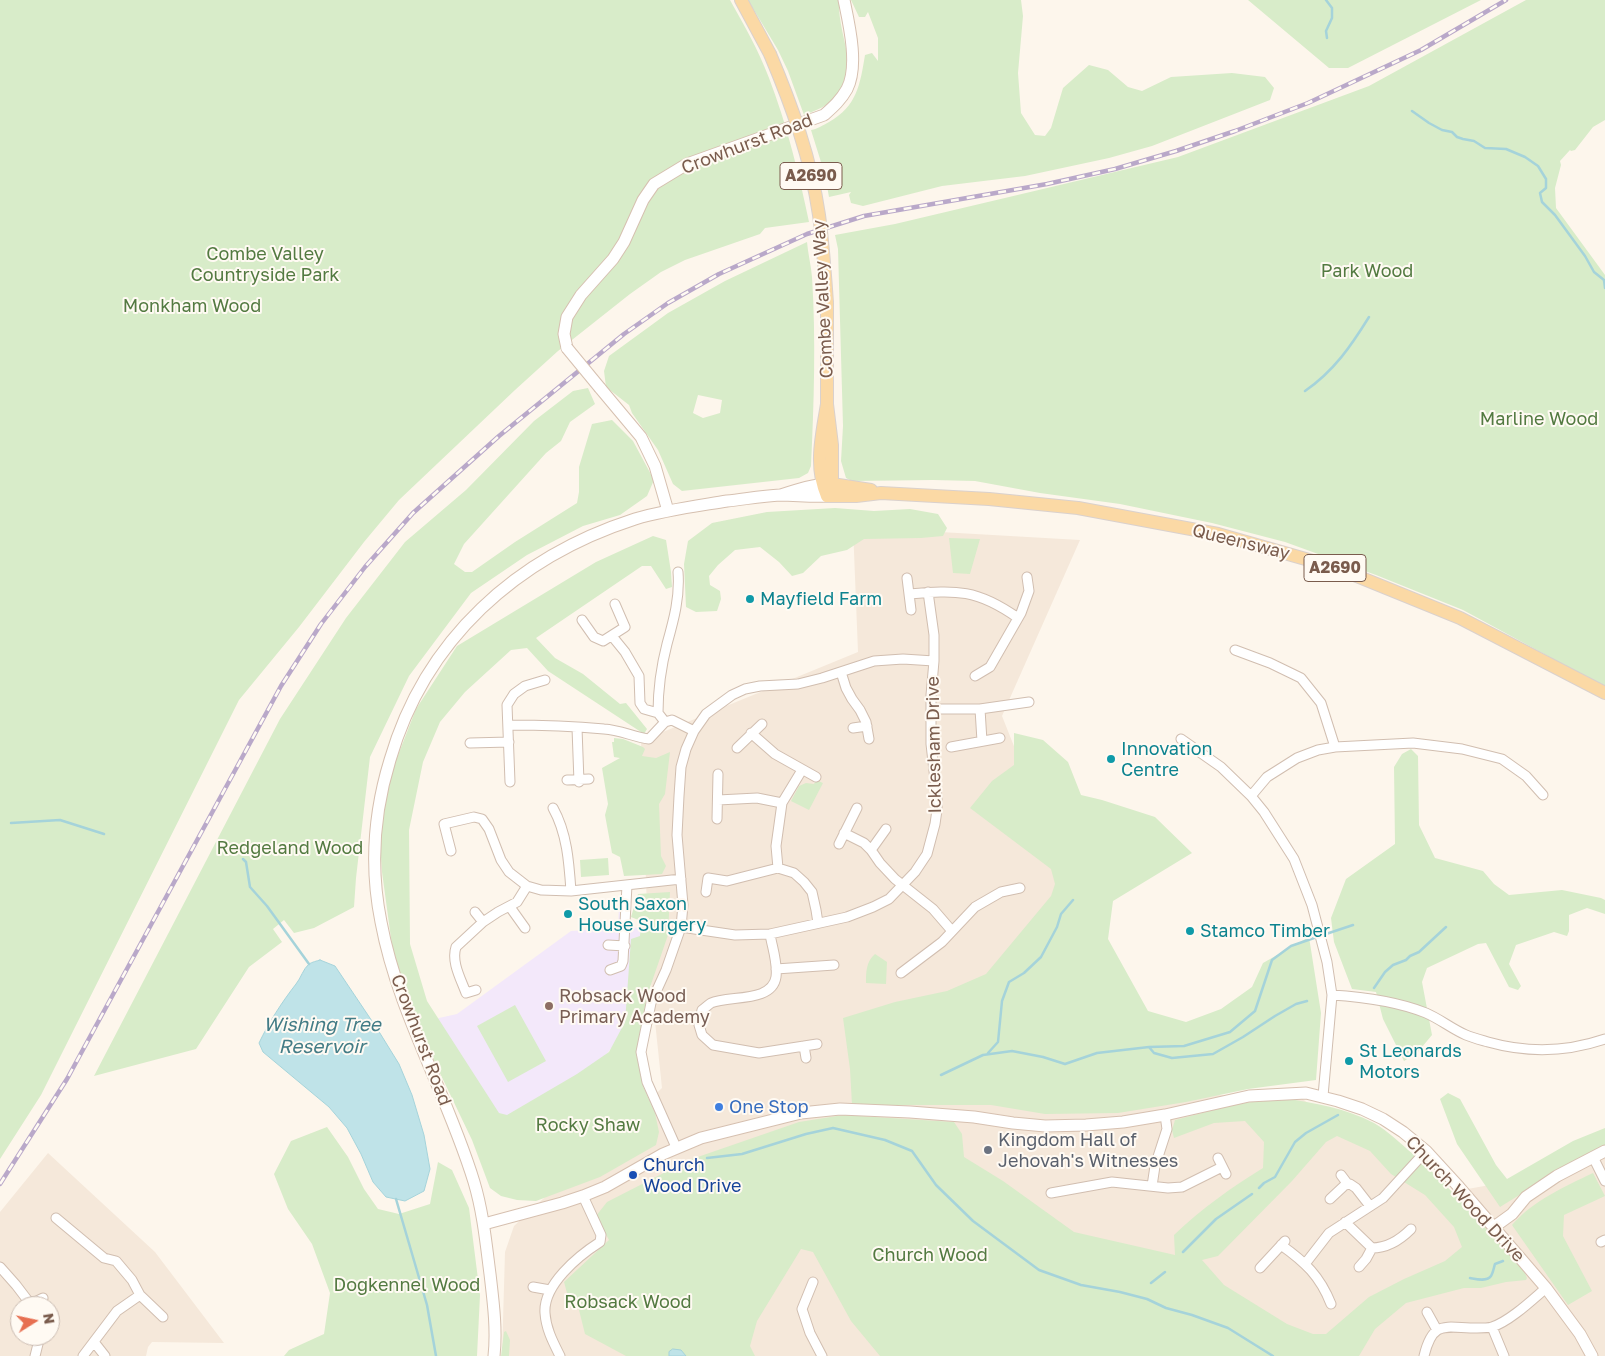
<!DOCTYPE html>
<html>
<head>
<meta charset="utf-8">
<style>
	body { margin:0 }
	#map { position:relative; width:1605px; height:1356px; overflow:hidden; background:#fdf6ec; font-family:"Golos Text",sans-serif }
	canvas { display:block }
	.north { position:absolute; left:10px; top:1296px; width:50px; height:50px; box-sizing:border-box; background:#fffaf3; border:1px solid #cabbb1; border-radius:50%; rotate:80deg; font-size:14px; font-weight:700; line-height:20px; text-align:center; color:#7a5c4d }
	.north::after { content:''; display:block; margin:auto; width:18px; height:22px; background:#e76f51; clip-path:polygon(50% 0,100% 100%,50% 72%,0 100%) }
</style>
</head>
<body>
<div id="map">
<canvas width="1605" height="1356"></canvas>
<div class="north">N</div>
</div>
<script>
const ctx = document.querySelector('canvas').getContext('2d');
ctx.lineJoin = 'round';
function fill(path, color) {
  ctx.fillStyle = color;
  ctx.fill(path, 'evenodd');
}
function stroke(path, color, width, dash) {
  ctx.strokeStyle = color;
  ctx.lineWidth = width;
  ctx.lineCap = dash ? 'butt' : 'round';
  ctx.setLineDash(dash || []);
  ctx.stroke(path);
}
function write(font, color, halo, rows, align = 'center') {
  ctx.font = font + ' "Golos Text",sans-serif';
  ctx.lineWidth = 4;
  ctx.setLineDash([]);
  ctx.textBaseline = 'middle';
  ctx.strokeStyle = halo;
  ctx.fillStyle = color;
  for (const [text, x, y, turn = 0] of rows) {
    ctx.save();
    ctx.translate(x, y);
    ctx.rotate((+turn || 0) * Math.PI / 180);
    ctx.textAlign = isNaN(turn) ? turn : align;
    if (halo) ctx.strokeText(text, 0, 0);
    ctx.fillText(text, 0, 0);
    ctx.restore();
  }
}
fill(new Path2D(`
	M853 527 1080 540 1002 716 1029 784 1113 1095H1297L1434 1195 1540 1176 1605 1150V1356H502L505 1252 514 1226 662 1088 649 964 641 741 858 652Z
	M48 1153 155 1252 224 1343 152 1342 148 1347 146 1356H0V1212ZM20 1306H50V1336H20Z`), '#f5e8da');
fill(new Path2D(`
	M619 906 630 907V928L641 927 638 965 625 1032 584 1081 502 1122 430 1020 457 1014 571 931 618 928Z`), '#f3e8fa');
fill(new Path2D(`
	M0 0H730C744 25 759 51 769 78 787 125 799 174 809 222L765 228 760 234 685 260 661 272 630 294 558 351 515 390 399 500 364 542 299 627 239 700 41 1095 0 1159Z
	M748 0H839C838 22 846 41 848 62 848 67 846 73 845 77 840 100 824 108 804 115L788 71 778 50Z
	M851 0H1021L1023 16 1018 73 1021 113 1035 135 1045 136 1051 128 1063 88 1089 65 1108 70 1128 87 1142 91 1171 77 1232 73 1265 77 1274 88 1270 100 1152 146 1109 158 1025 176 942 186 863 206 851 203 849 195 851 192 829 197 825 175 811 130C818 129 823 125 829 122 857 106 860 85 865 55L872 53 878 61V38L868 12 865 17H859Z
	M1248 0H1481L1348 68H1329Z
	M1526 0H1605V120L1593 127 1575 150 1571 151 1570 150 1560 161 1561 165 1555 188 1556 208 1605 275V687L1463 610 1376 575 1285 542 1212 523 1120 504 1040 493 975 481 933 480 852 481 846 478 841 461 843 426 838 249 835 235 895 224 1178 157 1369 86Z
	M807 242C808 254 811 265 812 277 816 339 814 403 811 466L808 473 799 478 682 491 673 484 658 450 632 413 629 405 606 387 604 371 609 356 668 313 725 281ZM698 395 722 400 720 413 703 418 693 413Z
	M588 388 595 404 570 422 561 441 546 453 464 544 454 564 465 572H472L515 542 577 503 579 492V467L592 424 612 420 633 441 654 480 647 496 620 515 583 526 527 555 471 593 409 676 370 757 356 878 354 907 314 928 294 933 284 920 273 929 282 942 249 967 196 1049 94 1076 280 719 346 618 405 542 466 490 534 421 573 391Z
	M835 508 874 511 910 509 938 514 947 528 943 536 921 538 864 539 847 550 821 556 803 573 792 576 779 562 760 547 735 550 718 565 709 576 710 585 720 591 721 599 717 611 696 612 686 607 684 564 688 541 712 523 767 512Z
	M653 536 666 540 671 572 672 587 666 589 651 566H642L536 638 555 658 583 674 620 704 626 703 647 729 644 734 548 671 527 648 511 650 465 692 440 722 423 762 409 830 410 944 427 1001 499 1113 507 1115 577 1074 609 1052 625 1022 631 939 640 936 641 921 631 917 638 894 670 892 668 935 647 996 636 1053 643 1086 655 1113 659 1132 656 1145 600 1177 536 1201 517 1200 501 1196 490 1188 472 1140 413 1017 393 953 382 872 380 843 384 811 393 768 416 709 457 646 596 562Z
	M949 538 980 539 970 574 953 573Z
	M1014 733 1043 740 1068 762 1081 795 1102 800 1155 817 1192 853 1113 901 1108 939 1148 1011 1186 1022 1221 1009 1252 987 1263 963 1309 937 1321 1013 1316 1080 1248 1089 1186 1102 1118 1113 1045 1114 991 1105H852L850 1069 843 1018 895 1002 947 991 986 974 1051 896 1055 884 1051 869 970 808 992 781 1014 765Z
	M614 738 623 739 643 747 645 749 642 756 656 758 670 752 665 794 659 804 661 856 666 866 662 874 624 876 620 857 612 853 605 815 608 804 602 768 620 758 614 757 612 742H614Z
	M1411 749 1418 756 1419 825 1435 858 1483 871 1494 884 1509 895 1562 890 1601 898 1605 900V914L1587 908 1569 915V931L1567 936 1554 932 1516 945 1509 964 1521 986 1518 990 1509 987 1486 943 1478 944 1427 968 1422 982 1432 1035 1417 1053 1404 1061 1383 1019 1376 992 1352 989 1334 942 1331 918 1346 879 1395 844 1394 767 1402 754Z
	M816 780 823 783 809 810 791 801 799 786 806 783 814 784Z
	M608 858 609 875 581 877 580 860Z
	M875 954 887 962 886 984 866 983C866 972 866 962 875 954Z
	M515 1005 546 1061 508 1082 477 1026Z
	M1448 1093 1460 1099 1496 1165 1507 1179 1573 1141 1605 1128V1148L1563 1168 1500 1207 1457 1144 1440 1099Z
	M1283 1098C1315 1103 1345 1108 1374 1123 1388 1131 1401 1144 1413 1154 1453 1190 1488 1231 1524 1271L1527 1278 1526 1280 1506 1282 1481 1288H1464L1406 1303 1375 1329 1359 1356H880L851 1321 813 1252 801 1249 757 1321 750 1346 755 1356H626L585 1334 576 1298 567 1293 564 1282 609 1240 596 1216 607 1202 689 1160 799 1122 843 1115 954 1122 962 1134 964 1157 1003 1181 1074 1232 1175 1255 1174 1235C1202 1208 1231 1188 1263 1168L1264 1142 1245 1121 1214 1123 1174 1138 1172 1130 1175 1120 1237 1104ZM1337 1136 1370 1151 1391 1174 1425 1195 1454 1227 1462 1247 1445 1261 1404 1279 1369 1297 1326 1334H1313L1287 1324 1224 1285 1202 1260 1218 1256 1292 1181 1326 1142Z
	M327 1127 348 1157 364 1189 378 1209 399 1214 430 1204 438 1162 452 1170 469 1208 480 1295 477 1356H284L289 1350 324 1334 330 1293 312 1244 288 1209 274 1174 291 1141Z
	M1593 1173 1605 1196 1564 1215 1563 1236 1592 1291 1568 1305 1512 1225C1534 1200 1564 1187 1593 1173Z
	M506 1331 510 1340 509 1356H501L504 1332Z`), '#d8ecc9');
const water = new Path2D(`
	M320 960 335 966 378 1030 399 1064 412 1095 424 1135 430 1169 424 1191 405 1201 386 1197 373 1182 361 1154 347 1128 329 1107 263 1052 259 1043C269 1022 282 1002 296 984 301 978 303 969 309 964 312 962 317 961 320 960Z
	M673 1349 681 1350 686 1356H669V1352Z`);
fill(water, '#bfe3e8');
stroke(water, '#a5d3da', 1);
stroke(new Path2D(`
	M1326 0 1332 8V18L1326 31 1327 38
	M1412 111 1429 123 1442 130 1452 132 1457 137 1463 139 1474 141 1485 148 1506 149 1525 157 1538 166 1546 179V188L1540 193 1542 202 1555 215 1585 256 1594 272 1604 280 1605 288
	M1305 391C1334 371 1351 346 1369 317
	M11 823 60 820 104 834
	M243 859 246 862 250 887 267 906 309 964
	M1326 934 1353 925
	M1374 988 1385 972 1393 965 1406 960 1410 956 1419 952 1446 927
	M1149 1047 1154 1053 1172 1058 1213 1054 1243 1037 1275 1016 1296 1004 1307 1001
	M988 1053 998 1042 1002 1001 1009 982 1024 973 1041 957 1057 927 1061 914 1073 900
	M941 1075 983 1055 1012 1051 1043 1057 1065 1064 1097 1053 1149 1047 1184 1046 1230 1032 1255 1011 1272 960 1291 946 1314 938
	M707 1158 742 1154 806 1134 833 1128 885 1140 912 1151 936 1185 973 1221 1039 1270 1081 1285 1120 1292 1147 1299 1166 1308 1192 1315 1228 1328 1273 1356
	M1259 1188 1264 1183 1275 1177 1295 1142 1306 1133 1338 1115
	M396 1199 427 1305 436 1356
	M1183 1252 1216 1219 1252 1194
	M1470 1278C1476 1279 1487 1282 1491 1276 1493 1273 1494 1267 1495 1264L1503 1261
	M1151 1283 1165 1272`), '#a5d3da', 2.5);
const street = new Path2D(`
	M678 572C680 597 674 619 667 644 661 667 658 690 658 713L665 722 672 720 694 731
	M907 578 911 610
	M909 594C957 590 977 589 1018 618
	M582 620 594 637 603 641 625 627 615 604
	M612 636 625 652 639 676 640 703 644 709 658 713
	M1235 650 1270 663 1301 678 1321 703 1335 747
	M841 672 846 688 852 699 860 710 866 722 869 739
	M975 676 990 667 1021 613 1029 591 1027 577
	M931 709H980L1029 702
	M980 709 982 741
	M508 725C540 725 572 726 604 729 620 730 634 737 649 739L665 722
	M577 728 579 782
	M853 728 867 726
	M751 733 775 754 816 777
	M1181 739 1221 767 1251 796 1264 812 1294 859 1312 905 1327 962 1332 995 1323 1096
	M470 743 509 742
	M951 747 1000 738
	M737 748 762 724
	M567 780 589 779
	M510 782 507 705 514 694 525 686 545 680
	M1251 796 1267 777 1297 758 1318 750 1335 747 1413 743 1462 749 1502 759 1526 776 1543 795
	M718 800 757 798 782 803
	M553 808C567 833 569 862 571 891
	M717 819 718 774
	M844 833 864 843 871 850 880 863 895 879 933 909 952 931
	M839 844 857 808
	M871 850 886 829
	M451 851 444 824 474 817 482 819 489 829 501 860 509 872 527 886 541 890 571 891 681 879
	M778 868 776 846 782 803 802 770
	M706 892 708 878 727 881 778 868 794 873 804 882 812 892 816 910 818 923
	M510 907 525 928
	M475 912 483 922
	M681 927 735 935 770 934 847 917 873 907 889 899 915 872 927 854 935 824 937 810V798L931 744V695L934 661V635L928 592
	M770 934C772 947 778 963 776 977 772 1003 729 995 711 1003 708 1005 705 1008 702 1010L699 1025 702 1035 713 1045 759 1053 817 1044
	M608 945 625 946
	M776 969 834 965
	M610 970 621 966 623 961 627 885
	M901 973 942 942 975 907 1001 892 1020 888
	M476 990 466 993C461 979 451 962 456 947L483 922 498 912 517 902 527 886
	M1332 995C1364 997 1396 1001 1426 1013 1440 1019 1452 1029 1466 1035 1473 1038 1481 1040 1488 1042 1527 1053 1567 1052 1605 1039
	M804 1046 806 1058
	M676 1147 647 1082 641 1052 651 1003 666 970 681 927 683 905 677 835 679 796 681 767 686 749 694 731 706 714 732 695 745 689 760 686 798 684 822 678 874 661 903 659 934 661
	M1593 1157 1605 1181
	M1218 1158 1226 1174
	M1341 1175 1347 1183
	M1152 1186 1155 1166 1167 1129 1165 1115
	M1051 1193 1112 1182 1168 1188 1182 1187 1222 1167
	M1330 1199 1345 1185 1350 1184 1356 1188 1370 1206
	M56 1218 104 1258 116 1261 132 1280 140 1295 163 1317
	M1345 1222 1372 1248C1387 1248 1401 1239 1411 1229
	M1601 1242 1605 1240
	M1281 1245C1305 1262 1320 1276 1331 1304
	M1305 1264 1329 1233 1383 1198 1426 1151
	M0 1267 16 1285 32 1306
	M1359 1267 1366 1259 1372 1248
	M1260 1268 1285 1241
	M813 1282 802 1309 810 1333 822 1356
	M533 1287 550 1290
	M31 1304 43 1298
	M1427 1312 1437 1330
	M1492 1327 1504 1356
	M94 1342 105 1356
	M35 1356 40 1336
	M83 1356 117 1311 140 1295
	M560 1356C553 1342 546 1329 545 1313 543 1285 578 1256 600 1242L601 1235 583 1196
	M1424 1356C1433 1319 1445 1328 1477 1328 1482 1328 1488 1328 1492 1327 1510 1321 1532 1300 1546 1288`);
const secondary = new Path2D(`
	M567 348 564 334 567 317 581 295 613 259 624 242 643 200 654 184 687 164 824 115C833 107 841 100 847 89 859 66 849 24 844 0
	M600 388 641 437 655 466 668 511
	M484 1224 562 1203 583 1196 605 1187 663 1154 701 1138 801 1113 840 1109 910 1112 974 1117 1013 1123 1045 1126 1086 1125 1123 1122 1165 1115 1249 1096 1306 1093 1338 1101 1362 1109 1383 1119 1403 1132 1426 1151 1459 1187 1546 1288 1580 1334 1592 1356
	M1494 1227 1512 1214 1526 1197 1557 1176 1605 1151
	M494 1356C497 1329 493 1300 490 1274 486 1243 483 1212 474 1182 447 1093 398 1013 381 922 370 868 374 812 390 760 425 639 517 557 635 519 665 510 697 506 727 501 745 499 763 496 780 495 796 495 811 497 827 496L832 484C814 484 798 489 781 495`);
const primary = new Path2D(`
	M741 0 770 54
	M827 303V404L832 445V484L871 490
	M827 404C822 435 814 466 827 496H856L881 493 989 499 1078 508 1218 534 1337 568 1460 618 1605 693`);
stroke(street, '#d1beb0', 11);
stroke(secondary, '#d6c0b0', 13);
stroke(primary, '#dad1cd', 14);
stroke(street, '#fff', 9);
stroke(secondary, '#fff', 11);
stroke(primary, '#fbd9a5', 12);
const rail = new Path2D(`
	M0 1184 67 1079 281 686 321 624 365 567 413 513 499 436 624 334 668 303 719 274 807 234 864 216 1047 184 1115 169 1176 151 1235 131 1308 103 1421 50 1506 0`);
stroke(rail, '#b9a8c9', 4.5);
stroke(rail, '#fffaf3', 2.5, [8]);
const secondaryBridge = new Path2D(`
	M567 348 600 388`);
const primaryBridge = new Path2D(`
	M770 54C792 106 811 159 819 215 823 244 825 274 827 303`);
stroke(secondaryBridge, '#d6c0b0', 13, []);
stroke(primaryBridge, '#dad1cd', 14, []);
stroke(secondaryBridge, '#fff', 11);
stroke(primaryBridge, '#fbd9a5', 12);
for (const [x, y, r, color] of [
	[750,599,5,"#0f9aa8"],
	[1111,759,5,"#0f9aa8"],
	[568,914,5,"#0f9aa8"],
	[1190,931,5,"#0f9aa8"],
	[549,1006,5,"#8d6e63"],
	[1349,1061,5,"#0f9aa8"],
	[719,1107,5,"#3f7fe0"],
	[988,1150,5,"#6b7280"],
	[633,1175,5,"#1a4fb4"]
]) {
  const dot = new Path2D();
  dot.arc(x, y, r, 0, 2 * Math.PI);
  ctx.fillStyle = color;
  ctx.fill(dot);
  stroke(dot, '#fffaf3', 2);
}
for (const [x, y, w] of [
	[811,176,62],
	[1335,568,62]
]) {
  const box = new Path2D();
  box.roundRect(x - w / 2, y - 13.5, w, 27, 4);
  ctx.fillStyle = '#fffaf3';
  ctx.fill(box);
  stroke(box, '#7a5c4d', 1);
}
write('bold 16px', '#7a5c4d', null, [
	["A2690",811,176],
	["A2690",1335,568]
]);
write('18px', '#7a5c4d', '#fffaf3', [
	["Crowhurst Road",747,144,-21],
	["Combe Valley Way",823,299,-93],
	["Queensway",1241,542,14],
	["Icklesham Drive",934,745,-91],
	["Crowhurst Road",421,1040,69],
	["Church Wood Drive",1465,1199,47]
]);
write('18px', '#537a41', '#fffaf3', [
	["Combe Valley",265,254],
	["Countryside Park",265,275],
	["Park Wood",1367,271],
	["Monkham Wood",192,306],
	["Marline Wood",1539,419],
	["Redgeland Wood",290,848],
	["Rocky Shaw",588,1125],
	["Church Wood",930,1255],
	["Dogkennel Wood",407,1285],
	["Robsack Wood",628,1302]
]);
write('18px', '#0d838f', '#fffaf3', [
	["Mayfield Farm",760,599],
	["Innovation",1121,749],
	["Centre",1121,770],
	["South Saxon",578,904],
	["House Surgery",578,925],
	["Stamco Timber",1200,931],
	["St Leonards",1359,1051],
	["Motors",1359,1072]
], 'left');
write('18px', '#785e54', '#fffaf3', [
	["Robsack Wood",559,996],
	["Primary Academy",559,1017]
], 'left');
write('18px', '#366cbe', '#fffaf3', [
	["One Stop",729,1107]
], 'left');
write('18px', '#5b616d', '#fffaf3', [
	["Kingdom Hall of",998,1140],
	["Jehovah's Witnesses",998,1161]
], 'left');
write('18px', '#164399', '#fffaf3', [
	["Church",643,1165],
	["Wood Drive",643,1186]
], 'left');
write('italic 19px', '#437c86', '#fffaf3', [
	["Wishing Tree",322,1025],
	["Reservoir",322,1047]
]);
</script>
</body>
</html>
